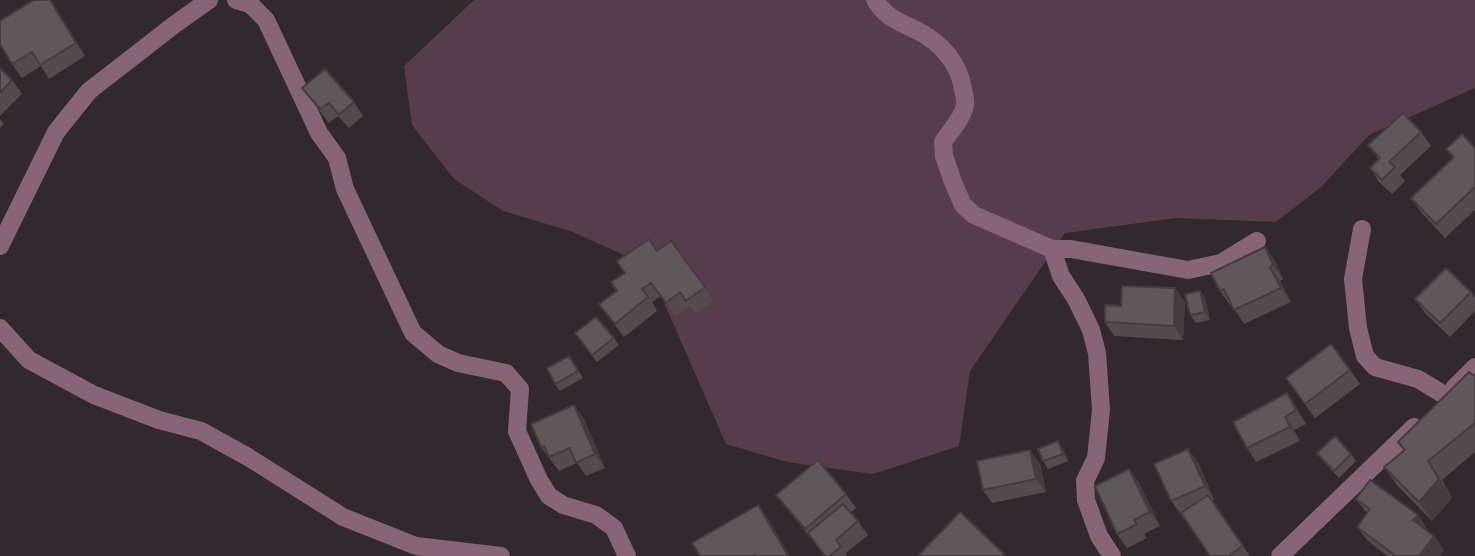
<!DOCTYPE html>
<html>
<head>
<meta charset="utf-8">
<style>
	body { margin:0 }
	canvas { display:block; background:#31292d }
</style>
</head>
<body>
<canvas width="1475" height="556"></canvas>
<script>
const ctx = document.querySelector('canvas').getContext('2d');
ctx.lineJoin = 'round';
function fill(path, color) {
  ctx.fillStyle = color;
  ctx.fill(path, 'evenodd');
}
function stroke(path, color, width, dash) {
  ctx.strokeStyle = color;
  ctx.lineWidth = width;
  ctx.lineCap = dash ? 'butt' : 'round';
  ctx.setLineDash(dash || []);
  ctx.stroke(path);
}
fill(new Path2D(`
	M474 0H1475V88L1369 135 1321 187 1276 222 1176 218 1065 233 970 371 959 446 873 474 787 462 726 444 662 298 631 258 570 231 503 211 454 179 412 125 404 66Z`), '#573d4b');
stroke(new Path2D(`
	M236 0 250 4 266 20 319 133 337 158 345 189 413 333 438 354 458 363 506 373 520 389 517 431 539 480 549 496 563 505 596 515 614 528 627 556
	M875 0C887 19 900 22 918 31 941 43 959 63 963 89 964 94 966 100 965 105 963 118 950 131 943 142L944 156 953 182 963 205 974 215 1052 249
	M1362 229 1353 279 1358 328 1365 356 1375 367 1418 379 1446 396
	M0 246 56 132 89 91 174 25 209 0
	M0 328 29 360 94 395 159 420 201 431 248 457 343 517 416 546 501 556
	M1112 556 1099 536 1086 500 1085 481 1096 458 1101 410 1097 353 1091 330 1076 299 1061 276 1052 249H1071L1188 270 1221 263 1257 241`), '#886477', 18);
stroke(new Path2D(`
	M1454 388 1475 367
	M1280 556 1414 427`), '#886477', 18);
fill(new Path2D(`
	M55 7 85 56 49 79 41 66 22 78 12 64Z
	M0 68 12 80 22 94 0 116Z
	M302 88 354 102 363 116 349 128 338 116 329 123Z
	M0 119 4 124 0 128Z
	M1421 132 1431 146 1400 175 1405 181 1392 194 1379 182 1370 168 1378 159 1368 145Z
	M1475 148V210L1445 238 1421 212 1411 198 1453 158 1446 149Z
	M671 241 714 301 696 314 690 306 675 316 661 296 652 302 657 311 624 337 599 304 617 291 657 251Z
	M1265 247 1275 261 1283 279 1280 281 1291 302 1244 324 1231 304 1230 305 1220 291Z
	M1175 288 1185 302 1183 340 1114 336 1105 322 1121 306Z
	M1471 292 1475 298V311L1450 337 1425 313 1415 299Z
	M1205 298 1210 320 1196 323 1190 315Z
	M614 338 619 345 597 362 580 340Z
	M1331 344 1360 384 1315 418 1286 378Z
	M574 363 583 378 560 391 555 384Z
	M1475 376V452L1442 480 1452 498 1432 521 1397 485 1384 467 1404 451 1398 442Z
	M1296 406 1306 424 1294 430 1300 441 1256 462 1247 448Z
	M584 419 605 468 586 476 577 463 559 471 541 447Z
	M1058 441 1063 449 1068 461 1048 469 1043 461Z
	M1317 453 1351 454 1356 461 1339 478 1322 460Z
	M1198 462 1214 500H1212L1250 556H1210L1182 514H1181L1171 501Z
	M1040 464 1046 492 992 503 983 490Z
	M1129 469 1139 483 1160 526 1144 534 1147 538 1127 548 1117 534Z
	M846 494 856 508 851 512 868 535 846 553 847 556H824L814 542 786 508 776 495Z
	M1356 499 1418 515 1427 529 1426 530 1434 536 1444 550 1439 556H1387L1367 540 1357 527 1367 513Z`), '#534b4e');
fill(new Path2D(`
	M50 0 55 7 85 56 76 43Z
	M1265 247 1275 261 1283 279 1273 265Z
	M1270 267 1280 281 1291 302 1281 288Z
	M1175 288 1185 302 1183 340 1174 326Z
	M1200 291 1205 298 1210 320 1205 312Z
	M1287 393 1296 406 1306 424 1296 410Z
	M574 405 584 419 605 468 595 454Z
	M1285 417 1294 430 1300 441 1290 427Z
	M1058 441 1063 449 1068 461 1063 454Z
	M1188 449 1198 462 1214 500 1205 486Z
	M1030 450 1040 464 1046 492 1036 479Z
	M1428 461 1452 498 1432 521 1419 502Z
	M1129 469 1139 483 1160 526 1150 512Z
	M758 505 768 519 790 556H788Z
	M1418 515 1427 529 1423 534 1413 520Z
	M1434 536 1444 550 1439 556H1419Z`), '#433d40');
const building = new Path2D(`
	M34 0H50L76 43 40 65 32 52 12 64 0 44V21Z
	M0 68 12 80 0 93Z
	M325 69 354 102 339 115 329 103 320 109 302 88Z
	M1403 113 1421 132 1389 162 1395 167 1382 180 1370 168 1380 158 1368 145Z
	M1462 134 1475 148V187L1436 224 1411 198 1454 157 1446 149Z
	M649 239 657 251 671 241 705 287 686 301 680 292 666 303 651 283 642 289 648 297 615 324 599 304 617 291 611 282 625 273 617 261Z
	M1265 247 1273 265 1270 267 1281 288 1234 310 1224 289 1220 291 1211 273Z
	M1446 268 1471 292 1440 323 1415 299Z
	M1122 286 1175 288 1174 326 1105 322V305L1121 306Z
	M1200 291 1205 312 1190 315 1185 294Z
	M596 317 614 338 592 355 575 333Z
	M1331 344 1350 370 1305 404 1286 378Z
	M569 356 578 371 555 384 547 368Z
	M1469 372 1475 376V423L1428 461 1439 479 1419 502 1384 467 1405 450 1398 442Z
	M1287 393 1296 410 1285 417 1290 427 1247 448 1233 422Z
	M574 405 595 454 576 463 570 448 549 457 544 446 541 447 531 424Z
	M1335 436 1351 454 1334 471 1317 453Z
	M1058 441 1063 454 1043 461 1038 449Z
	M1188 449 1205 486 1171 501 1154 464Z
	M1030 450 1036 479 983 490 977 461Z
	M818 460 846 494 805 529 776 495Z
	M1129 469 1150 512 1134 520 1137 524 1117 534 1095 486Z
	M1370 480 1418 515 1413 520 1434 536 1419 556H1396L1357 527 1370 509 1356 499Z
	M1208 495 1243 546 1228 556H1210L1181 513Z
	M843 504 858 521 836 540 841 547 829 556H825L808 533Z
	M758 505 788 556H756L755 555 753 556H700L692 543Z
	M960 512 1005 555V556H918Z`);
fill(building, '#60575b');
stroke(building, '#433d40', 2);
</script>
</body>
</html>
